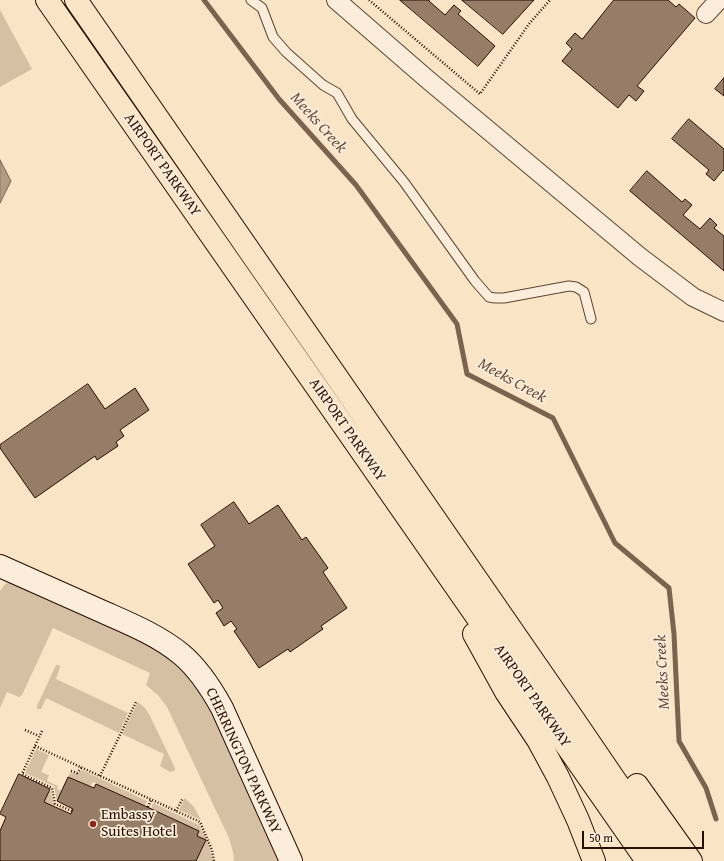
<!DOCTYPE html>
<html>
<head>
<meta charset="utf-8">
<style>
	body { margin:0 }
	#map { position:relative; width:724px; height:861px; overflow:hidden; background:#f9e4c6; font-family:"Gentium Book Plus",serif }
	canvas { display:block }
	.scale { position:absolute; left:582px; top:831px; width:122px; height:18px; box-sizing:border-box; border:2px solid #280e00; border-top:0; padding-left:5px; font-size:12px; line-height:14px; white-space:nowrap; color:#280e00; -webkit-text-stroke:3px #fbedda; paint-order:stroke }
</style>
</head>
<body>
<div id="map">
<canvas width="724" height="861"></canvas>
<div class="scale">50 m</div>
</div>
<script>
const ctx = document.querySelector('canvas').getContext('2d');
ctx.lineJoin = 'round';
function fill(path, color) {
  ctx.fillStyle = color;
  ctx.fill(path, 'evenodd');
}
function stroke(path, color, width, dash) {
  ctx.strokeStyle = color;
  ctx.lineWidth = width;
  ctx.lineCap = dash ? 'butt' : 'round';
  ctx.setLineDash(dash || []);
  ctx.stroke(path);
}
function write(font, color, halo, rows, align = 'center') {
  ctx.font = font + ' "Gentium Book Plus",serif';
  ctx.lineWidth = 3.5;
  ctx.setLineDash([]);
  ctx.textBaseline = 'middle';
  ctx.strokeStyle = halo;
  ctx.fillStyle = color;
  for (const [text, x, y, turn = 0] of rows) {
    ctx.save();
    ctx.translate(x, y);
    ctx.rotate((+turn || 0) * Math.PI / 180);
    ctx.textAlign = isNaN(turn) ? turn : align;
    if (halo) ctx.strokeText(text, 0, 0);
    ctx.fillText(text, 0, 0);
    ctx.restore();
  }
}
fill(new Path2D(`
	M0 10 32 69 0 87Z
	M12 582 141 639 174 660 202 691 280 861H234L233 852 229 838 167 707 158 695 146 685 150 673 53 628 22 695 19 697 7 692 0 708V591L5 584Z
	M56 665H59L60 667 56 679 128 713 119 733 46 698 41 709H37V706Z
	M138 702 145 708 150 716 174 766 175 769 174 771 170 772 160 766 164 754 122 734Z
	M36 749 49 755 41 772 49 775 47 781 58 786 57 789 62 791 57 801 54 786 25 773Z
	M82 770 147 801 145 806 93 782 90 786 68 777 70 773 77 774Z
	M50 789 54 806 44 802Z
	M185 798 194 807 201 820 179 810Z
	M153 803 199 825 208 842 213 861H196L206 841 151 809Z`), '#d5c0a4');
const water = new Path2D(`
	M0 160 11 181 0 203Z`);
fill(water, '#b29b83');
stroke(water, '#7b634f', 1);
stroke(new Path2D(`
	M204 0 279 99 356 185 457 324 467 374 553 418 615 543 669 588 674 634 679 741 706 788 716 819`), '#7b634f', 5);
const building = new Path2D(`
	M400 0H429V1L445 15 454 5 461 11 458 14 495 46 478 66Z
	M462 0H534L503 34Z
	M614 0H668L676 7 679 4 695 18 637 86 644 91 636 101 629 95 618 108 562 61 572 49 566 43 575 33 582 39Z
	M724 78V96L715 89Z
	M689 119 724 149V171L723 170 714 181 706 174 709 170 672 139Z
	M647 171 682 202 685 199 692 205 683 215 700 229 710 218 717 225 714 228 724 236V271L630 191Z
	M88 384 105 409 135 388 149 410 120 430 124 436 116 442 118 446 97 460 95 456 35 498 0 448V445Z
	M234 502 249 524 278 505 302 540 306 537 328 568 323 572 347 608 321 626 323 629 290 652 288 649 259 668 234 631 237 629 231 621 224 626 216 613 223 608 218 600 214 603 188 564 215 546 201 525Z
	M19 774 50 789 44 802 71 814 73 809 57 801 68 777 94 788 96 784 145 806 199 831 197 836 206 840 196 861H0V831L6 817 0 814Z`);
fill(building, '#957d67');
stroke(building, '#280e00', 1);
const lane = new Path2D(`
	M251 0 262 8 273 37 286 52 323 85 337 93 352 119 404 182 475 281 489 297 495 298H504L558 288 569 286 576 287 584 292 591 319`);
const street = new Path2D(`
	M336 0 427 79 640 257 693 297 724 312
	M706 14 719 0`);
const secondary = new Path2D(`
	M0 566C34 581 67 596 101 611 128 623 158 635 181 654 199 669 211 688 222 708L291 861`);
const highway = new Path2D(`
	M47 0 647 861
	M76 0 574 720 670 861
	M474 634 506 692 538 740 558 777 578 820 594 861
	M637 785 691 861`);
stroke(lane, '#5c4432', 11);
stroke(street, '#5c4432', 20);
stroke(secondary, '#280e00', 24);
stroke(highway, '#280e00', 24);
stroke(new Path2D(`
	M369 0 480 94 529 24 550 0
	M25 730 39 736
	M42 731 22 774 52 788 55 804 72 811
	M35 746 200 822 212 850 214 861
	M71 771 77 773 82 767
	M100 776 136 702
	M148 807 151 800
	M176 811 183 798`), '#280e00', 2.5, [1, 2]);
stroke(lane, '#fbedda', 9);
stroke(street, '#fbedda', 18);
stroke(secondary, '#fbedda', 22);
stroke(highway, '#f9e4c6', 22);
for (const [x, y, r, color] of [
	[93,824,4,"#8f2418"]
]) {
  const dot = new Path2D();
  dot.arc(x, y, r, 0, 2 * Math.PI);
  ctx.fillStyle = color;
  ctx.fill(dot);
  stroke(dot, '#fbedda', 1.5);
}
write('15px', '#280e00', '#fbedda', [
	["AIRPORT PARKWAY",162,165,55],
	["AIRPORT PARKWAY",347,430,55],
	["AIRPORT PARKWAY",532,696,55],
	["CHERRINGTON PARKWAY",243,761,65]
]);
write('15px', '#280e00', '#fbedda', [
	["Embassy",101,815],
	["Suites Hotel",101,832]
], 'left');
write('italic 16px', '#664d3b', '#fbedda', [
	["Meeks Creek",318,123,48],
	["Meeks Creek",512,381,29],
	["Meeks Creek",663,672,-93]
]);
</script>
</body>
</html>
